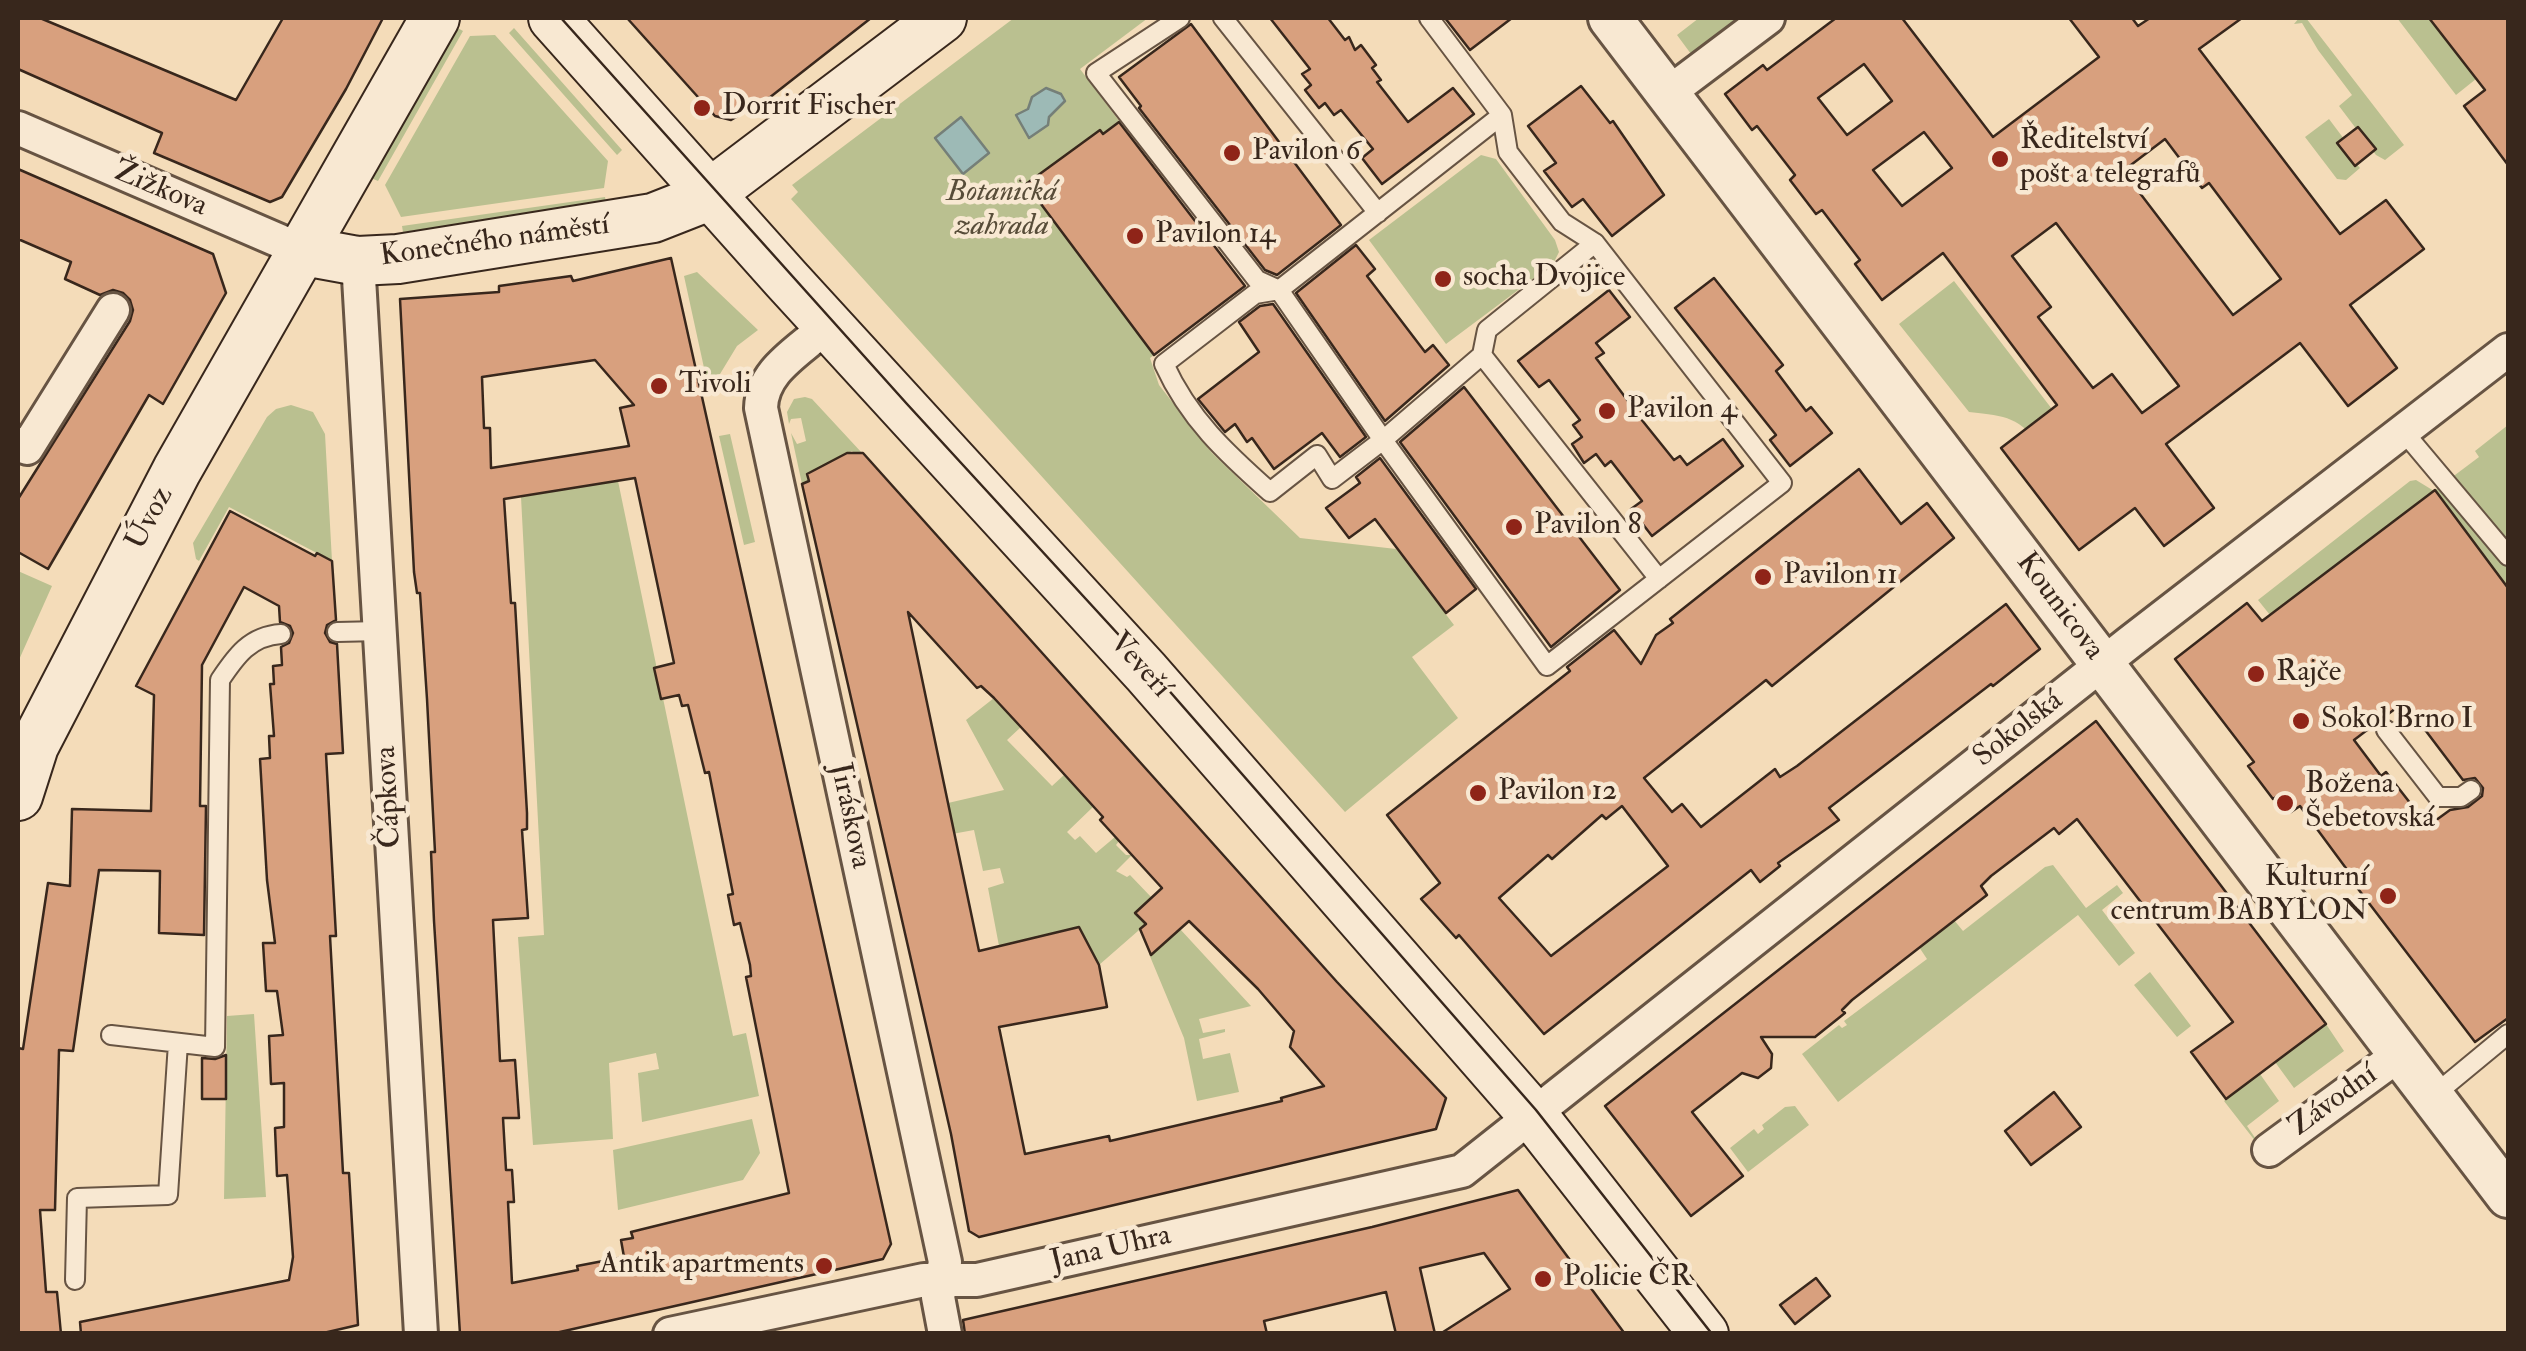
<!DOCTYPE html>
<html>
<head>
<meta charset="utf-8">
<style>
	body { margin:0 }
	#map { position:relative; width:2526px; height:1351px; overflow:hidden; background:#f4dcb9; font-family:"IM FELL Double Pica",serif }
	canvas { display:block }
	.frame { position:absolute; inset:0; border:20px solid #38271c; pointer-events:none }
</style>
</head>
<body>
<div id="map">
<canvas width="2526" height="1351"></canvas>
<div class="frame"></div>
</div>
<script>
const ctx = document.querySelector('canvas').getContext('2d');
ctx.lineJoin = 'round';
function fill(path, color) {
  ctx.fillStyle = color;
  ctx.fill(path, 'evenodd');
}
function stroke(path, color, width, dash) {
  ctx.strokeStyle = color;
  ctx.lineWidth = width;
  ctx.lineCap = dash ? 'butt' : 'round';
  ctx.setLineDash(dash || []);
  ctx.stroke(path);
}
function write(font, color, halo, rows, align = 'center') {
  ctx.font = font + ' "IM FELL Double Pica",serif';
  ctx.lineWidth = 9;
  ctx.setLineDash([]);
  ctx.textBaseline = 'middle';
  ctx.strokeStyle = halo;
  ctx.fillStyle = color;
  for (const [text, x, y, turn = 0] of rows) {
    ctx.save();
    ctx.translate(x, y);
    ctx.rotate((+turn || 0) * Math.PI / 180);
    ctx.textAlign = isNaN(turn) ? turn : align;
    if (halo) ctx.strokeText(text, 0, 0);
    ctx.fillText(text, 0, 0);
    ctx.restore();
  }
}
fill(new Path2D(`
	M1014 18H1148L1080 69 1244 287 1150 358 1159 385 1212 453 1300 538 1396 549 1454 625 1412 657 1458 718 1345 812 791 199 798 192 792 185Z
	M1699 18H1739L1691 54 1677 35Z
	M2299 18H2306L2404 145 2385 160 2376 155 2339 106 2352 95 2318 50 2302 23 2294 24Z
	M2397 18H2429L2476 79 2456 95Z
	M456 27 463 31 378 181 371 178Z
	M514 28 622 150 617 155 509 33Z
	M495 35 608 161 604 188 401 217 385 185 470 36Z
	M2329 119 2344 139 2338 144 2360 168 2346 180 2337 179 2305 137Z
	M1481 155 1496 159 1555 240 1559 252 1553 264 1446 344 1369 240Z
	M605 197 606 203 403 232 402 226Z
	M697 272 758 330 737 346 720 374 706 377 684 276Z
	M1954 281 2068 430 2043 448C2018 417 2008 416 1969 412L1899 324Z
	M805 397 812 399 862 453 856 456 852 451 807 474 809 481 802 484 791 433 797 444 806 441 801 418 791 419 789 424 787 412 794 399Z
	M291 405 313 412 325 434 332 561 229 507 199 561 196 559 193 543 267 417 276 409Z
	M2508 425V588L2435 490 2479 457 2475 451Z
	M730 434 755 542 744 545 719 436Z
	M2416 480 2434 491 2270 615 2258 600 2410 481Z
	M618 481 733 1036 746 1033 759 1096 642 1122 638 1073 659 1069 656 1053 609 1063 613 1139 533 1145 518 937 544 935 521 497Z
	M18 571 52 586 18 662Z
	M994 698 1021 727 1007 740 1052 786 1064 775 1093 807 1067 832 1075 840 1080 836 1096 853 1115 837 1119 841 1116 845 1126 855H1132L1116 871 1127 877 1130 875 1152 898 1136 913 1146 924 1099 965 1079 927 999 946 988 888 1004 883 1000 868 983 871 974 830 952 834 948 803 1004 790 966 720Z
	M2053 865 2086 908 2117 885 2123 893 2102 910 2135 953 2119 966 2078 915 1838 1102 1802 1054 1839 1025 1842 1028 1847 1025 1844 1021 1927 959 1919 947 1954 920 1963 931 2045 867Z
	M1180 929 1251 1006 1199 1019 1203 1033 1225 1029V1032L1199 1039 1203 1059 1230 1053 1239 1092 1197 1101 1184 1038 1149 954Z
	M2150 972 2191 1026 2177 1037 2134 985Z
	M254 1014 266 1197 224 1199 227 1016Z
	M2326 1024 2344 1051 2294 1088 2275 1062Z
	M2260 1074 2279 1101 2247 1126 2270 1160 2224 1101Z
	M1795 1106 1809 1125 1748 1172 1730 1148 1754 1129 1758 1134 1764 1129 1762 1125 1785 1107Z
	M752 1119 760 1153 743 1180 618 1210 613 1150Z`), '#bac090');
const water = new Path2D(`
	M1046 88 1061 94 1065 101 1049 117 1048 125 1029 138 1016 115 1028 109 1032 97Z
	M961 117 989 153 963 174 935 138Z`);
fill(water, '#9dbab6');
stroke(water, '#757f78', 2.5);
const building = new Path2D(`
	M18 18H40L236 100 283 18H383L346 89 282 197 270 202 154 153 162 133 18 69Z
	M627 18H871L769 98 731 120 715 116Z
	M1270 18H1328L1345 40 1349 37 1355 50 1361 45 1376 65 1372 68 1381 80 1377 82 1408 122 1453 88 1474 114 1382 184 1362 158 1373 149 1341 110 1334 115 1325 103 1319 108 1305 90 1311 85 1302 74 1310 69Z
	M1445 18H1512L1470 50Z
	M1836 18H1902L1993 137 2099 57 2069 18H2132L2138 26 2150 18H2242L2199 49 2340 234 2386 200 2424 249 2350 305 2397 368 2348 406 2300 343 2166 444 2214 508 2164 546 2135 508 2079 550 2001 448 2057 405 1943 253 1882 300 1855 264 1860 260 1822 210 1816 214 1790 180 1795 175 1757 126 1752 130 1725 94 1763 65 1767 70ZM1864 64 1892 101 1847 135 1818 98ZM1924 132 1952 168 1902 206 1873 170ZM2165 139 2202 188 2209 183 2281 279 2233 315 2123 171ZM2056 223 2179 386 2142 413 2112 374 2093 388 2038 317 2051 307 2012 256Z
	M2429 18H2508V165L2464 106 2485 90Z
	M1191 24 1341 225 1277 275 1265 270 1139 108 1141 106 1119 77Z
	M1581 86 1610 123 1613 121 1664 195 1612 236 1583 199 1572 207 1544 171 1556 163 1528 126Z
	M1119 122 1245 286 1154 355 1026 184 1100 130 1103 134Z
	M2358 127 2376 149 2355 166 2337 143Z
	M18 169 213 254 226 293 163 404 149 395 48 569 18 552V499L130 321 133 310 130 300 123 293 113 290 100 295 65 279 71 262 18 239Z
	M1356 245 1375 269 1367 276 1425 352 1433 345 1449 365 1385 421 1296 293Z
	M671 258 891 1244 883 1259 551 1334H460L434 921 431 852H435L427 699 420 593H417L414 572 400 299 499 292V286L571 276 573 281ZM595 360 634 405 620 408 629 446 491 468 490 428H484L482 377ZM635 478 674 663 654 668 661 699 679 695 682 706 688 705 705 773 709 772 733 894 728 895 734 925 740 923 750 965 751 976 746 977 789 1193 631 1232 633 1238 621 1240 624 1257 577 1266 578 1270 512 1283 508 1202H514L512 1170H506L503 1118H519L515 1060 500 1061 493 920 528 918 522 830 527 829V813L515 603H511L504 499Z
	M1714 278 1783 365 1776 371 1806 411 1811 407 1832 433 1790 466 1770 440 1776 435 1675 308Z
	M1609 290 1630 317 1596 343 1604 353 1596 358 1628 401 1631 398 1645 416 1641 419 1674 460 1680 456 1687 465 1723 439 1743 466 1652 536 1631 509 1642 501 1611 461 1605 466 1596 454 1584 463 1572 444 1582 437 1573 425 1580 420 1549 380 1539 387 1518 361Z
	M1273 304 1366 437 1340 457 1322 433 1274 469 1252 438 1247 442 1235 424 1225 432 1198 399 1259 352 1239 322 1260 306Z
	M1464 387 1620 590 1551 647 1400 442Z
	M847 453H863L1337 982 1446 1098 1436 1129 979 1237 969 1231 951 1134 802 484 809 481 807 474ZM908 612 977 688 981 686 994 698 1044 752 1103 817 1100 820 1162 888 1135 913 1146 924 1140 929 1151 955 1189 921 1258 989 1294 1031 1290 1047 1324 1086 1281 1098 1282 1101 1110 1141 1109 1136 1025 1154 999 1027 1107 1007 1099 965 1079 927 979 951Z
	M1380 458 1476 589 1446 613 1375 519 1349 538 1326 508 1360 483 1356 477Z
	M1859 469 1901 524 1927 503 1954 538 1772 686 1766 680 1644 778 1672 812 1682 804 1701 827 1775 769 1780 777 1797 766 2006 604 2040 649 1993 686 1991 684 1829 808 1839 820 1778 863 1780 866 1760 882 1751 870 1544 1034 1459 935 1456 938 1421 899 1440 883 1387 815 1570 671 1567 667 1614 630 1641 664 1656 635 1673 623 1670 619ZM1622 806 1668 866 1551 956 1499 898 1548 855 1552 859 1602 815 1606 819Z
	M2435 490 2508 588V1018L2475 1042 2349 877 2351 875 2300 806 2291 812 2279 795 2273 799 2248 766 2254 762 2175 659 2247 603 2262 621ZM2404 702 2463 780 2475 778 2483 788 2482 796 2468 807 2450 810 2428 826 2386 772 2381 776 2354 740Z
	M230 511 315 556 317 553 332 561 336 620 327 625 325 633 330 642 337 644 343 753 326 754 336 936H330L343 1173H349L358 1325 319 1334H81L80 1322 289 1280 293 1257 287 1175 277 1176 275 1128 284 1127V1083L271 1084 269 1036 283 1035 277 991H266L263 943H275L267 880 260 759 270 758 269 736H274L270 684H274L273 666 282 665 281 647 289 643 293 633 290 626 280 622 279 606 244 587 202 665 200 806H206L204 935 159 933 160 871 99 870 73 1051 59 1050 55 1210H40L46 1292H57L61 1334H18V1048L23 1049 48 883 70 886 72 809 151 811 154 695 136 686Z
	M2096 721 2326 1024 2226 1099 2191 1052 2233 1022 2077 819 2059 834 2054 828 1991 876 1981 886 1987 895 1852 1000 1842 1010 1845 1013 1815 1037H1761L1772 1054 1771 1068 1758 1078 1742 1073 1692 1112 1743 1176 1691 1216 1605 1106Z
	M226 1055V1099H202V1058L215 1059Z
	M2054 1092 2081 1127 2031 1165 2005 1131Z
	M1518 1190 1625 1334H1440L1510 1289 1484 1253 1420 1268 1435 1334H1396L1386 1292 1264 1321 1267 1334H965L963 1320 1372 1227Z
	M1816 1278 1830 1296 1795 1324 1780 1305Z`);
fill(building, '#d8a07e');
stroke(building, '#38271c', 2.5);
const service = new Path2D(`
	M1180 18 1096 73 1257 280 1279 290 1255 294 1164 364C1189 419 1226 453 1270 492L1317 455 1332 479 1383 440 1547 666 1782 483 1595 243 1562 222 1508 152 1502 115 1429 18
	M1223 18 1378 213
	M1502 115 1279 290 1383 440 1482 355 1487 330 1595 243
	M1482 355 1659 579
	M2403 431 2508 556
	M337 632 380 631
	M2386 730 2438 797H2461L2471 790
	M111 1035 215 1047 220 680C236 656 250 636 281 634
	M2433 1096 2508 1034
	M75 1280 77 1198 168 1195 178 1043`);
const minor = new Path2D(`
	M1667 94 1768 18
	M18 128 303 251
	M358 261 421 1334
	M828 324C803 350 762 368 761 408L945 1262 938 1297 945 1334
	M18 444 27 448 113 310
	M2269 1150 2400 1054
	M670 1334 924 1280H977L1462 1171 2130 642 2508 350`);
const tertiary = new Path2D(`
	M1610 18 2508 1196`);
const secondary = new Path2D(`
	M553 18 786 279 1146 672 1531 1113 1704 1334
	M303 251 358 261 398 259 653 218 704 198 942 18
	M18 796 34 746 177 470 435 18`);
stroke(service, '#675443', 22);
stroke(minor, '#675443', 38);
stroke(tertiary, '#675443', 48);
stroke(secondary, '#38271c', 52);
stroke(service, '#f8e8d2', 18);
stroke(minor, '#f8e8d2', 32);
stroke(tertiary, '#f8e8d2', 42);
stroke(secondary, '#f8e8d2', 48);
stroke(new Path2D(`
	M561 18 907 404 1151 670 1536 1110 1712 1334`), '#38271c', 2.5);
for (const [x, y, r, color] of [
	[702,108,10,"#8f2418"],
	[1232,153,10,"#8f2418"],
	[2000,159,10,"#8f2418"],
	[1135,236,10,"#8f2418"],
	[1443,279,10,"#8f2418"],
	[659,386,10,"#8f2418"],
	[1607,411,10,"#8f2418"],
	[1514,527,10,"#8f2418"],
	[1763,577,10,"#8f2418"],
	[2256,674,10,"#8f2418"],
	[2301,721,10,"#8f2418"],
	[1478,793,10,"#8f2418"],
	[2285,803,10,"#8f2418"],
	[2388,896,10,"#8f2418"],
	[824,1266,10,"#8f2418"],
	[1543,1279,10,"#8f2418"]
]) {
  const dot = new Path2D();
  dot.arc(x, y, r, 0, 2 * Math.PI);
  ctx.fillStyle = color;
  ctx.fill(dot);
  stroke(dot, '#f8e8d2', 4);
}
write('30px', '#38271c', '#f8e8d2', [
	["Dorrit Fischer",722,108],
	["Ředitelství",2020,142],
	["pošt a telegrafů",2020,176],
	["Pavilon 6",1252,153],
	["Pavilon 14",1155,236],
	["socha Dvojice",1463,279],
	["Tivoli",679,386],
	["Pavilon 4",1627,411],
	["Pavilon 8",1534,527],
	["Pavilon 11",1783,577],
	["Rajče",2276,674],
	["Sokol Brno I",2321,721],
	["Božena",2305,786],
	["Šebetovská",2305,820],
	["Pavilon 12",1498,793],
	["Kulturní",2368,879,"right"],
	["centrum BABYLON",2368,913,"right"],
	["Antik apartments",804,1266,"right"],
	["Policie ČR",1563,1279]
], 'left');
write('30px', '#38271c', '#f8e8d2', [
	["Žižkova",160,190,23],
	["Konečného náměstí",495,242,-8],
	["Úvoz",151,519,-62],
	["Kounicova",2059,607,53],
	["Veveří",1139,666,48],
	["Sokolská",2019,730,-38],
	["Čápkova",390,797,-93],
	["Jiráskova",849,816,78],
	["Závodní",2334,1102,-36],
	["Jana Uhra",1111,1250,-13]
]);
write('italic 30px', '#584d39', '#f8e8d2', [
	["Botanická",1002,194],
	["zahrada",1002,228]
]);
</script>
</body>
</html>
